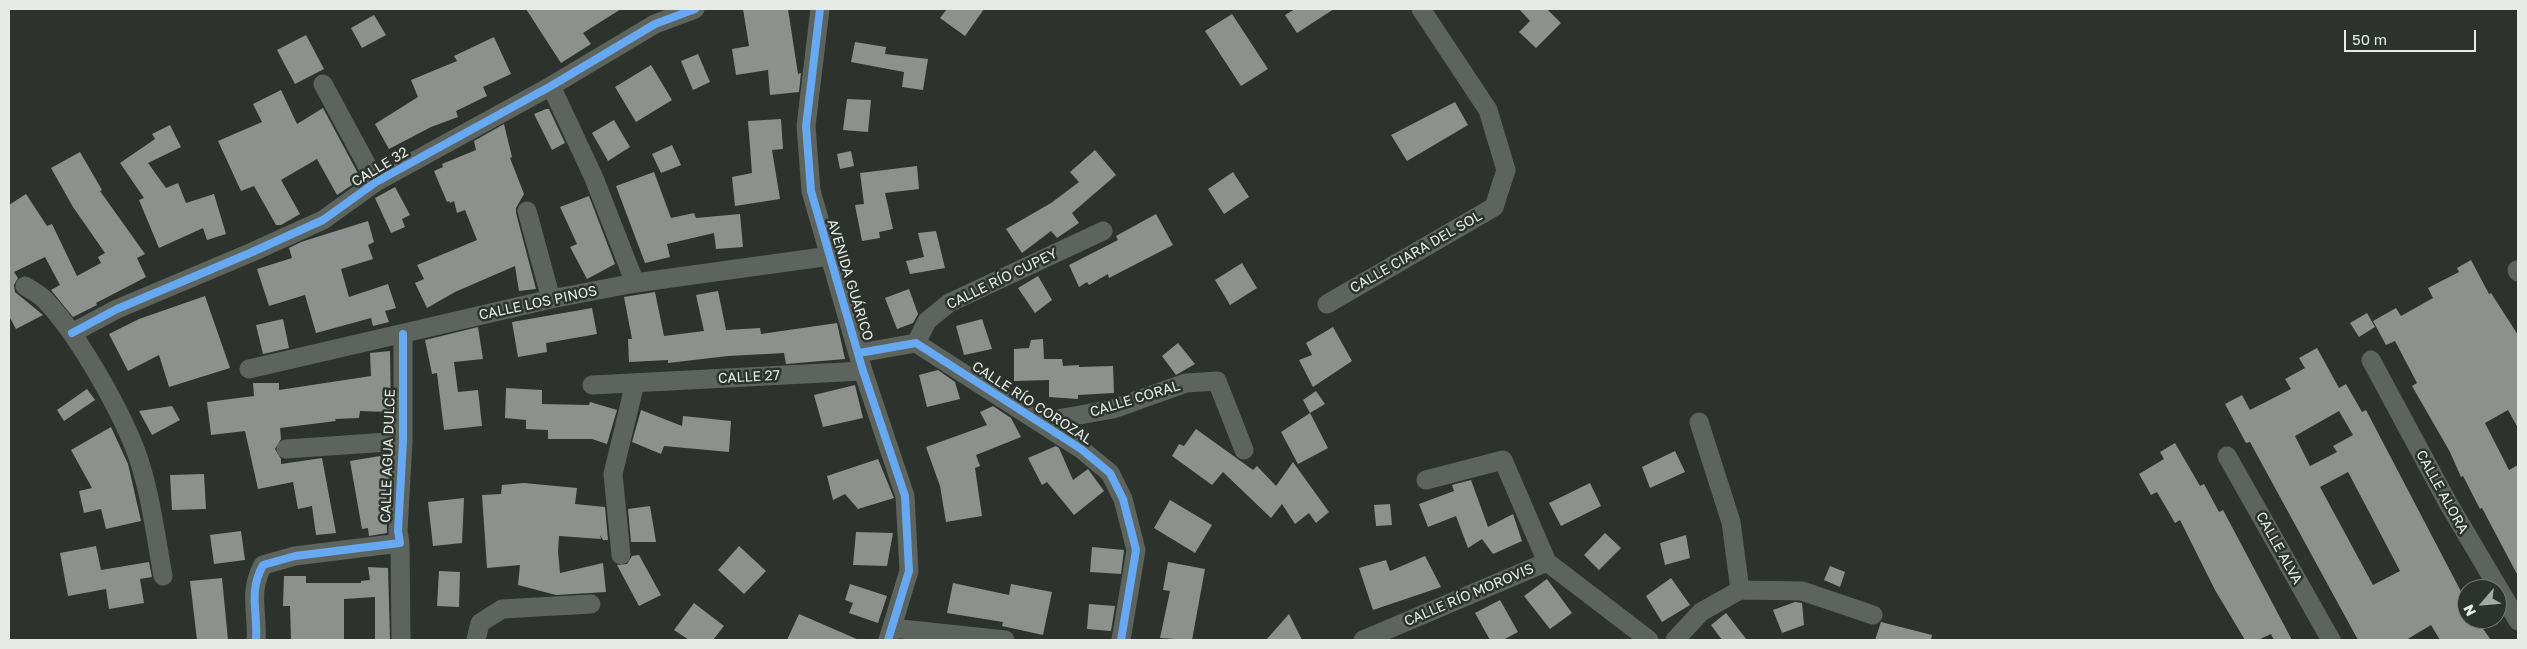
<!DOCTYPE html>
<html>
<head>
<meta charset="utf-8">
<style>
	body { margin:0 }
	#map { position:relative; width:2527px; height:649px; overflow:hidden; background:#2d322d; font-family:"Golos Text",sans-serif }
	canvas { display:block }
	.frame { position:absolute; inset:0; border:10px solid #e7ebe6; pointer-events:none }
	.north { position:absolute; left:2457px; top:579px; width:50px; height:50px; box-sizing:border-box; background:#2c332c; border:1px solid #777d76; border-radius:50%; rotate:243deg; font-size:14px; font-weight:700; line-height:20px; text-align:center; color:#e7ebe6 }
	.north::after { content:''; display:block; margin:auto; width:18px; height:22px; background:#a6aaa5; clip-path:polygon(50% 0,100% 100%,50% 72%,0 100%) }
	.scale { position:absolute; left:2344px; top:30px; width:132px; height:22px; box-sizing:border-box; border:2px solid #e7ebe6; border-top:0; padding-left:6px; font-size:15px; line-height:18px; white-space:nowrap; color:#e7ebe6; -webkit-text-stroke:4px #2c332c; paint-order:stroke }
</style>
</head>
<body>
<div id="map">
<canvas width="2527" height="649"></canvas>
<div class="frame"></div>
<div class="north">N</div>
<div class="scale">50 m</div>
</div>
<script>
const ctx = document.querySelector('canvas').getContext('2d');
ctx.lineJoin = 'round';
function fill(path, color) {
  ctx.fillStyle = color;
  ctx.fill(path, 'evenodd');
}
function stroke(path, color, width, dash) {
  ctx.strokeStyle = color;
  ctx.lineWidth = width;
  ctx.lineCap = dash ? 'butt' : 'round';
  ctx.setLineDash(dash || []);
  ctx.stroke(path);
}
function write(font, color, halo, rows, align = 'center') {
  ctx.font = font + ' "Golos Text",sans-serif';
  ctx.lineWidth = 5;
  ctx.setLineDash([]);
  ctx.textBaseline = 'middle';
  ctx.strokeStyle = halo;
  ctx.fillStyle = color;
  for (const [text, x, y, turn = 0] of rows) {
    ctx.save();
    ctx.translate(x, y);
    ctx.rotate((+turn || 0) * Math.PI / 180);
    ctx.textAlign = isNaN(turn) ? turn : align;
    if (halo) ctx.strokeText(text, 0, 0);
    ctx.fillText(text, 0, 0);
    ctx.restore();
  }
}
fill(new Path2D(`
	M526 9H621L583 33 591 44 561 63Z
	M743 9H788L798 74 801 73 799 92 770 95 768 70 736 75 732 49 749 46Z
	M947 9H984L965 36 940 18Z
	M1295 9H1334L1297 33 1285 15Z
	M1519 9H1547L1561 23 1536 48 1519 32 1530 21Z
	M1232 14 1268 69 1241 86 1205 31Z
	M374 15 386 35 362 48 351 28Z
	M306 35 324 69 295 84 277 50Z
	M494 37 511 74 483 87 487 96 456 111 458 117 431 127 389 149 375 124 418 97 411 80 457 61 454 56Z
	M855 42 886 47 885 54 928 59 923 90 902 87 904 72 851 62Z
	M698 54 710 82 693 90 681 61Z
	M651 65 672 100 636 122 615 87Z
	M281 90 297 124 323 108 361 179 337 195 317 159 281 180 300 214 281 225H276L254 186 241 191 218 141 262 122 253 104Z
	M847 99 871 100 868 132 843 130Z
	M1455 102 1468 125 1407 161 1391 135Z
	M546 109H549L565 143 552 150 534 114Z
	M781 119 783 149 772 150 780 199 735 206 732 177 752 173 748 121Z
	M614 120 630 147 608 161 592 133Z
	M504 124 512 157 510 158 524 194 516 208V213L536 289 519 291 515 266 455 292 427 308 415 283 424 279 417 265 477 240 465 210 457 213 454 201 450 203 449 201 447 202 434 171 443 167 442 164 476 150 474 141Z
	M170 125 181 147 148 163 166 188 178 183 186 203 214 194 226 234 207 240 203 228 159 248 139 200 144 198 120 163 155 139 152 134Z
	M672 145 681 165 661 173 652 154Z
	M1095 150 1116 175 1072 213 1079 223 1057 238 1051 231 1022 253 1006 229 1051 203 1079 182 1070 172Z
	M851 151 854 166 840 169 837 154Z
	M80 152 102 190 100 191 145 254 137 258 146 277 96 303 97 305 73 317 51 290 60 285 45 257 14 272 18 278 14 285 15 292 43 315 16 329 9 316V205L26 194 47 226 52 224 77 276 101 263 98 257 105 253 73 207 51 168Z
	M917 166 919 189 885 193 893 229 879 232 880 238 862 241 855 205 864 204 860 173Z
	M654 172 671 218 694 213 696 218 740 214 743 247 716 249 714 233 667 244 670 257 645 263 616 186Z
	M1233 172 1249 197 1224 214 1208 189Z
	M395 187 410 215 402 219 405 227 391 233 375 198Z
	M589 196 615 264 587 279 570 247 577 244 560 207Z
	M1156 214 1173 245 1109 278 1108 274 1089 285 1087 282 1079 287 1069 265 1118 240 1116 236Z
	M368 221 374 242 368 245 373 259 341 269 349 297 388 284 396 308 385 311 389 322 373 326 371 318 316 333 305 295 269 306 257 269 292 258 289 248 301 242Z
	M936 231 945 268 910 274 906 261 924 257 918 233Z
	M2471 260 2489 294 2491 293 2518 335V428L2508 410 2485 423 2509 470 2518 465V576L2482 508 2480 509 2463 476 2461 477 2450 452 2412 386 2417 383 2395 341 2386 345 2373 321 2396 308 2401 316 2433 298 2428 288 2459 272 2457 268Z
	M1242 263 1257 288 1230 305 1215 280Z
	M1038 276 1052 300 1035 313 1018 288Z
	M909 289 918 314 913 323 897 329 885 298Z
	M718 291 726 330 760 328 761 334 837 323 845 359 786 364 784 353 728 356 668 363V360L629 362 628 339H632L624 297 655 292 664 336 704 331 696 295Z
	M205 296 230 368 169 387 159 355 128 371 109 334 139 319Z
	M592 308 597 334 546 343 547 352 518 357 512 322Z
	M2367 313 2375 327 2359 337 2350 323Z
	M283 319 289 348 263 354 256 325Z
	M982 319 992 349 964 355 956 326Z
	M478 327 483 359 454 362 458 392 478 390 482 426 444 430 437 373 432 374 425 340Z
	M1333 327 1352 361 1313 387 1299 360 1312 355 1306 343Z
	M1043 339 1044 359H1062L1063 366 1079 365V367L1113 366 1114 393 1078 395V399L1049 397V380L1014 381V349L1029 348 1031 340Z
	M1178 343 1195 364 1176 375 1162 356Z
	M2317 348 2339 388 2346 384 2362 412 2366 410 2467 603V619H2476L2491 640H2440L2431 625 2406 640H2358L2250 442 2246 443 2225 404 2242 395 2250 410 2291 389 2285 379 2305 368 2299 358ZM2339 411 2353 435 2333 446 2337 452 2310 466 2295 436ZM2348 472 2400 571 2373 585 2320 487Z
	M390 351 391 412 360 411 359 418 335 419 336 421 280 428 281 439 275 449 281 459V464L322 458 336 533 316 535 312 506 298 509 293 482 258 489 245 431 211 435 207 402 254 396 253 383H279V390L371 376 370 353Z
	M938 370 955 382 960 399 927 407 919 375Z
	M855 385 863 418 823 427 814 395Z
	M506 388 542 390V404L589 405 590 402 617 410 607 444 592 439H548V430L526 429V420L505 418Z
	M87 389 95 400 64 421 57 410Z
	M1316 391 1325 404 1310 413 1303 400Z
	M172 406 180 420 152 435 139 411Z
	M993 406 1011 418 1021 437 976 455 980 466 975 468 982 516 946 522 940 486 926 447 987 425 980 412Z
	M641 410 682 426 683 416 731 421 729 452 664 446 661 454 632 442Z
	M1310 413 1328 448 1298 464 1281 432Z
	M111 427 128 464 141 521 106 529 101 509 84 513 79 491 92 488 71 450Z
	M1196 429 1253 470 1257 466 1276 486 1293 462 1329 512 1316 523 1309 513 1295 524 1282 504 1271 518 1223 472 1212 485 1172 456 1179 444 1184 446Z
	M2175 443 2200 486 2204 484 2219 512 2223 510 2292 640H2274L2271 634 2258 640H2245L2215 590 2180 520 2175 523 2157 492 2151 495 2139 474 2164 459 2160 452Z
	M1056 446 1059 448 1073 480 1088 469 1104 491 1074 515 1047 482 1042 485 1028 458Z
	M1675 451 1685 472 1650 488 1642 467Z
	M386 455 390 477 389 484 386 485 387 533 369 536 368 528 362 529 350 461Z
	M878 459 894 498 858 509 845 494 833 500 827 476Z
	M204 474 206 509 172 510 170 475Z
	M1471 480 1488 527 1513 514 1522 541 1493 554 1482 539 1468 548 1456 516 1428 527 1419 504 1454 491 1452 485Z
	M524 483 577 488 575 504 605 507 608 540H603L600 535 601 539 559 536 558 551 560 573 603 563 606 592 556 595 518 585 520 565 487 568 482 495 501 494 502 485Z
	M1590 483 1601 506 1561 526 1549 503Z
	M464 498 462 543 433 546 428 502Z
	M1170 500 1212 525 1195 553 1154 528Z
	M1390 504 1392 525 1376 526 1374 505Z
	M650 506 656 542H631L628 509Z
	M241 531 245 560 214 564 210 535Z
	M856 532 893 533 887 566 853 565Z
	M1605 533 1621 548 1599 570 1584 555Z
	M1686 535 1690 558 1665 565 1660 543Z
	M96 546 101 570 149 562 152 577 140 579 144 603 109 609 106 589 68 596 60 553Z
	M739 546 766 571 744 594 718 570Z
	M1092 547 1124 550 1121 574 1090 572Z
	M639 555 661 595 639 606 617 565 627 564 632 556Z
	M1425 556 1441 587 1373 610 1359 568 1386 560 1390 571Z
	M1168 562 1205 569 1192 640 1160 638 1170 591 1163 590Z
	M1830 566 1845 572 1840 587 1824 580Z
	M368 567 388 568 390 640H375V597L344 599V640L291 639 290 606H283L284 576H306V583H361V581L370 580Z
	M439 571 460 572 459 607 437 606Z
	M222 578 228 640H197L190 581Z
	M1671 578 1690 605 1662 622 1646 596Z
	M1547 579 1572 613 1550 629 1524 596Z
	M953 583 1009 595 1011 584 1052 592 1043 635 1002 626 1003 622 947 613Z
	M850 584 887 596 878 623 849 613 853 603 845 600Z
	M1500 600 1518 632 1503 640H1490L1475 613Z
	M1795 602 1802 603 1804 625 1782 633 1773 610Z
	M694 603 724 626 713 640H689L674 630Z
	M1089 604 1115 606 1111 631 1087 629Z
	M1726 613 1747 640H1722L1711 625Z
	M799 614 859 640H787Z
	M1289 614 1302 640H1266Z
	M1881 622 1932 635 1931 640H1875Z`), '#8d918d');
stroke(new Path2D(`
	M820 9 806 126 811 191 863 371 905 496 909 571 888 640
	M323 84 376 182
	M551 86 594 178 635 283
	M527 211 551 299
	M2517 270 2518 272
	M25 286C31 290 39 294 44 299 77 332 124 415 139 460 151 497 156 538 163 576
	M1327 304 1494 207 1506 170 1488 110 1421 9
	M72 333 117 309 250 253 323 220 376 182 551 86 655 24 695 9
	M916 343 927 321 949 303 1103 231
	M859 353 916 343 1081 449 1110 473 1123 499 1136 550 1121 640
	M2371 360 2448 503 2518 621
	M249 369 551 299 635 283 830 256
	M592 385 863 371
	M1041 422 1113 409 1186 383 1217 381 1244 450
	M1699 422 1731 522 1740 590
	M286 449 403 441
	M2227 456 2331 640
	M1426 480 1503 460 1547 562 1649 640
	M400 543 401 640
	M621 555 613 474 635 383
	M892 628 1005 640
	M256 640C258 610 248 593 263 565L295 556 400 543 398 531 403 441V334
	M476 640 480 623 502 609 591 604
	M1363 640 1547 562
	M1675 640 1701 612 1740 590 1802 591 1873 615`), '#5d645d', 19);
stroke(new Path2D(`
	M820 9 806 126 811 191 863 371 905 496 909 571 888 640
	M72 333 117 309 250 253 323 220 376 182 551 86 655 24 695 9
	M859 353 916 343 1081 449 1110 473 1123 499 1136 550 1121 640
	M256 640C258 610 248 593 263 565L295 556 400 543 398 531 403 441V334`), '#66a8f1', 8);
write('14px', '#e7ebe6', '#2c332c', [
	["CALLE 32",380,167,-31],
	["CALLE CIARA DEL SOL",1416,252,-30],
	["CALLE RÍO CUPEY",1002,279,-26],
	["AVENIDA GUÁRICO",850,280,73],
	["CALLE LOS PINOS",538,303,-12],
	["CALLE 27",749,377,-3],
	["CALLE CORAL",1135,399,-17],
	["CALLE RÍO COROZAL",1032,403,33],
	["CALLE AGUA DULCE",388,456,-88],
	["CALLE ALORA",2442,492,61],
	["CALLE ALVA",2279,548,61],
	["CALLE RÍO MOROVIS",1469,595,-23]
]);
</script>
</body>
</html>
